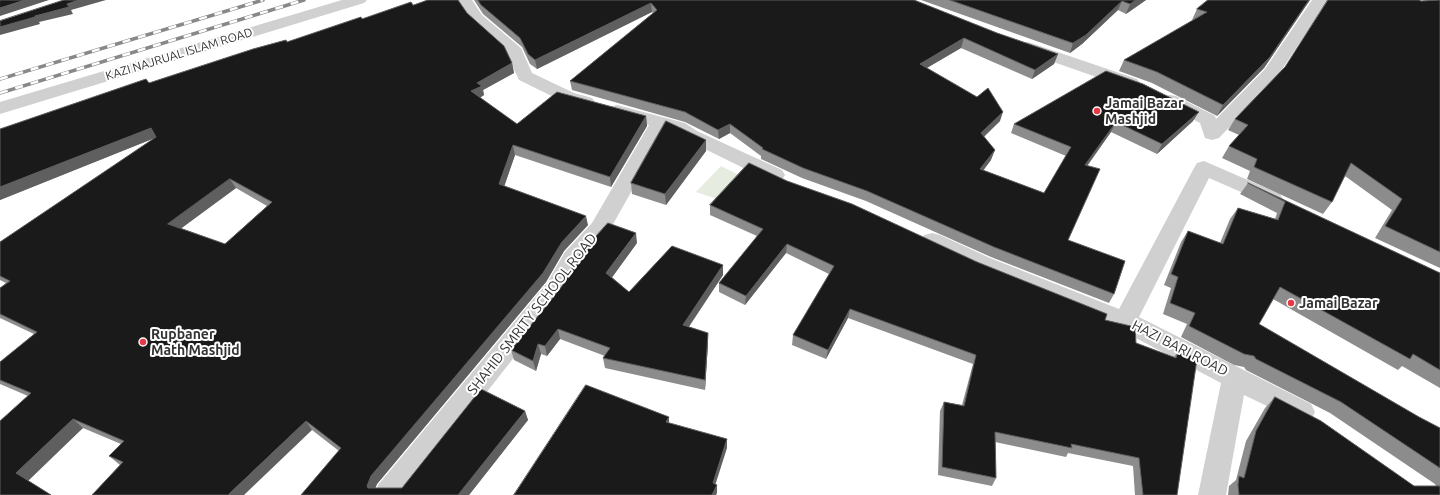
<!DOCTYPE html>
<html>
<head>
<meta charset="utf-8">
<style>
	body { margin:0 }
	canvas { display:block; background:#fff }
</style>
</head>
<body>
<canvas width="1440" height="495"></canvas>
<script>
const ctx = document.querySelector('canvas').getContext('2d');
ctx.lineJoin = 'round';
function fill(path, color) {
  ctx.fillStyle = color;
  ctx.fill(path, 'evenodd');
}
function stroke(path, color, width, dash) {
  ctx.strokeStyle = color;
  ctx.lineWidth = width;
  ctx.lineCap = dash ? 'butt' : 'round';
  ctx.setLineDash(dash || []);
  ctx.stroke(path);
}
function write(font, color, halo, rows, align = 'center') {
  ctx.font = font + ' Ubuntu,sans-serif';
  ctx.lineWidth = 4;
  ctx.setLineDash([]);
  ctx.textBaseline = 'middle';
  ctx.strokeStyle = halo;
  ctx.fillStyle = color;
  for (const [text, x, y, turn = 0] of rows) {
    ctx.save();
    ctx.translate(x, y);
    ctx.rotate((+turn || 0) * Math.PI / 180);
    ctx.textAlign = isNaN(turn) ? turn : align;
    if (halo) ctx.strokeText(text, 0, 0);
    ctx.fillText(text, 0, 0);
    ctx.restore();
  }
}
fill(new Path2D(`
	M721 166 743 177 720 200 696 192Z`), '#e6ecdf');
fill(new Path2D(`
	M342 0H367L364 3 0 114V102Z
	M456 0H472L482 15 521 48 532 73 574 93 592 98 595 102 592 106 586 108 562 101 519 80 507 54 470 21Z
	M1312 0H1328L1277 77 1219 138 1212 140 1205 138 1200 123 1164 104 1161 100 1164 96 1170 95 1176 96 1215 116 1216 119 1265 69Z
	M1028 42 1137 79 1140 83 1137 87 1131 88 1125 87 1022 51 1020 47 1022 43Z
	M617 105 685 123 697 131 782 170 785 175 782 180 775 182 768 180 666 130 608 233 581 264 563 295 406 495H374L378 485 547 283 565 252 592 223 649 125 610 115 608 111 610 107Z
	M1204 161 1280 194 1283 199 1280 204 1273 206 1209 178 1139 317 1311 404 1315 412 1311 420 1302 423 1244 395 1226 495H1198L1221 383 1117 328 974 270 924 247 921 241 924 235 932 233 940 235 990 258 1119 309 1194 168 1197 163Z`), '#d0d0d0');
const rail = new Path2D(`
	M0 79 263 0
	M0 93 304 0`);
stroke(rail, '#888', 3.5);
stroke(rail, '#fff', 2.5, [8]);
fill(new Path2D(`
	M474 0H914L997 33 1058 54 1054 64 1032 79 961 48 927 68 1000 121 984 137 991 160 983 170 1044 193 1066 156 1011 133 1014 124 1193 121 1157 154 1111 132 1088 165 1068 240 1114 294 1109 303 991 257 866 201 802 178 761 159V156L730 133 719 139 685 122 572 90 570 81 653 13 652 12 537 69 530 64 522 47 483 14Z
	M921 0H1146L1126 14 1118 10 1082 44 1070 53Z
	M1208 0H1310L1264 68 1217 116 1152 83 1119 71 1124 60 1194 20H1192L1197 9Z
	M1440 0V268L1375 238 1392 210 1345 176 1332 202 1323 214 1247 179 1250 171 1222 158 1229 146 1239 135 1228 130 1235 119 1285 67 1421 1Z
	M413 5 467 13 512 63 514 73 483 90 484 95 480 98 517 124 646 116 647 126 611 187 515 155 504 186 588 225 564 251 546 282 377 484 375 488H402L525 411 528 420 469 495H301L339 451 312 430 120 465 109 456 121 444 83 428 0 495 28 396 0 384V362L34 334 0 318V288L6 283 0 280V242L155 138 0 200V129L287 42 362 19ZM236 188 267 206 225 244 181 228Z
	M706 140V151L666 205 632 194 631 183Z
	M787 181 977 262 1105 320 1136 343 1174 357 1179 350 1177 495H1135L1133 466 1068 453 1066 457 995 442 996 478 992 486 938 475 940 411 944 402 962 405 973 364 848 318 826 359 792 345 793 335 829 274 786 253 745 305 719 292V283L757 236 710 215V205Z
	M1248 183 1440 273V388L1402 366 1398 370 1273 299 1259 324 1419 417 1440 428V495H1228L1229 486 1236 480 1246 441 1265 408 1275 397 1414 486H1436L1435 484 1330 413 1246 370 1244 367 1234 365 1181 337 1187 324 1163 314 1171 288 1164 285 1181 242 1188 231 1220 243 1230 219 1238 208 1275 219 1277 213 1240 194Z
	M637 243 612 277 629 292 723 265V275L689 327 708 333V343L705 390 605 368 603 358 605 356 560 339 547 356 541 354 536 371 514 360 511 350Z`), '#8c8c8c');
fill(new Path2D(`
	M25 0H49L0 16V8Z
	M79 0H106L71 10 73 14 39 22 40 24 0 35V27L35 16 67 4Z
	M1136 0H1146L1126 14 1130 4Z
	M1309 0H1310L1264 68 1217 116 1223 105Z
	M1122 1 1118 10 1082 44 1070 53 1073 43Z
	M651 3 652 12 537 69 535 60Z
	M964 38 961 48 918 73 920 64Z
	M1058 54 1054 64 1032 79 1035 70Z
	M512 63 514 73 483 90 484 95 474 101 471 91 477 83Z
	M1003 112 1000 121 978 142 981 133Z
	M1199 112 1193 121 1157 154 1162 144Z
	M646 116 647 126 611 187 610 177Z
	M1116 122 1111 132 1081 174 1085 165Z
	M730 124V133L719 139 718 130Z
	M151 128 157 137 0 200V187Z
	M706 140V151L666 205 665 194Z
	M513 145 515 155 502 193 499 184Z
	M995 150 991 160 977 179 980 169Z
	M230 179 236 188 175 233 168 224Z
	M586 216 588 225 564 251 546 282 377 484 373 494 367 486 371 476 562 242Z
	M636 233 637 243 608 283 606 273Z
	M787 244 786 253 745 305 746 296Z
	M723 265V275L683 335V325Z
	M850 309 848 318 826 359 828 350Z
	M558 329 560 339 547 356 545 346Z
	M708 333V343L705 390V380Z
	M538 344 541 354 536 371 533 361Z
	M525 411 528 420 469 495H458Z
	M669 417V426L666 422Z
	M73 419 83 428 27 482 16 473Z
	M306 421 312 430 244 495H228Z
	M727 439V448L713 492V483Z
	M717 485V493L716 495H712Z`), '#5f5f5f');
const building = new Path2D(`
	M0 0H25L0 8Z
	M64 0H79L67 4 69 7 35 16V17L0 27V21Z
	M428 0H458L467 13 504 46 512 63 477 83 482 86 471 91 517 124 557 92 646 116 610 177 513 145 499 184 586 216 562 242 543 273 371 476 367 486 368 488H402L481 389 525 411 458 495H301L341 448 306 421 228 495H92L123 462 109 456 124 441 73 419 16 473 51 495H0V421L31 393 0 380V362L37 332 0 314V288L10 281 0 276V242L156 137 151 128 0 187V129L146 79 149 83 253 49 286 40 287 42 361 17 362 19 411 2 413 5ZM230 179 272 202 225 244 168 224Z
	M478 0H914L997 33 1058 54 1035 70 964 38 920 64 977 97 988 88 1003 112 981 133 995 150 980 169 1044 193 1071 147 1014 124 1106 71 1143 84 1199 112 1162 144 1116 122 1085 165 1100 169 1068 240 1125 261 1114 294 994 247 867 191 803 168 762 149 763 148 730 124 718 130 685 112 570 81 657 10 651 3 535 60 528 54 520 38 481 5Z
	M950 0H1136L1130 4 1122 1 1086 35 1073 43Z
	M1208 0H1309L1270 57 1223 105 1157 72 1124 60 1207 12 1197 9Z
	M1328 0H1419L1421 1 1440 0V252L1385 226 1402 199 1351 163 1332 202 1254 167 1257 159 1229 146 1248 125 1235 119 1285 67Z
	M666 121 706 140 665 194 631 183Z
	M749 163 787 181 852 204 977 262 1107 314 1105 320 1135 327 1136 343 1176 358 1179 350 1197 359 1177 495H1143L1139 458 1071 444 1072 448 995 432 996 478 942 467 944 402 964 406 976 355 850 309 828 350 793 335 834 266 787 244 746 296 719 283 763 229 710 205Z
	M1248 183 1440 273V370L1413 354 1410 359 1280 287 1259 324 1419 417 1440 428V468L1341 402 1256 359 1254 356 1244 354 1189 326 1195 313 1170 303 1178 277 1171 274 1188 231 1223 244 1238 208 1278 220 1285 202Z
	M608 223 636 233 606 273 629 292 672 246 723 265 683 325 708 333 705 380 603 358 610 348 558 329 545 346 538 344 533 361 511 350 562 286 580 254Z
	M586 385 669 417 666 422 727 439 713 483 717 485 712 495H514Z
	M1275 397 1321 421 1414 486H1440V495H1239L1238 485 1239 476 1244 478 1256 431Z`);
fill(building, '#1a1a1a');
stroke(building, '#5f5f5f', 1);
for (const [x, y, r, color] of [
	[1097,111,4,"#e63946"],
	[1291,303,4,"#e63946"],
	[143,342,4,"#e63946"]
]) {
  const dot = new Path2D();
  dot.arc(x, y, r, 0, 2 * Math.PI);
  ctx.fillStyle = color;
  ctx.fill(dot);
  stroke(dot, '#fff', 1.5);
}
write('12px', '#333', '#fff', [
	["KAZI NAJRUAL ISLAM ROAD",179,54,-17]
]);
write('bold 14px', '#333', '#fff', [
	["Jamai Bazar",1105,103],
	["Mashjid",1105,119],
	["Jamai Bazar",1299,303],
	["Rupbaner",151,334],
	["Math Mashjid",151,350]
], 'left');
write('14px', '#333', '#fff', [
	["SHAHID SMRITY SCHOOL ROAD",532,314,-52],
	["HAZI BARI ROAD",1180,348,27]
]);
</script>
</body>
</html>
